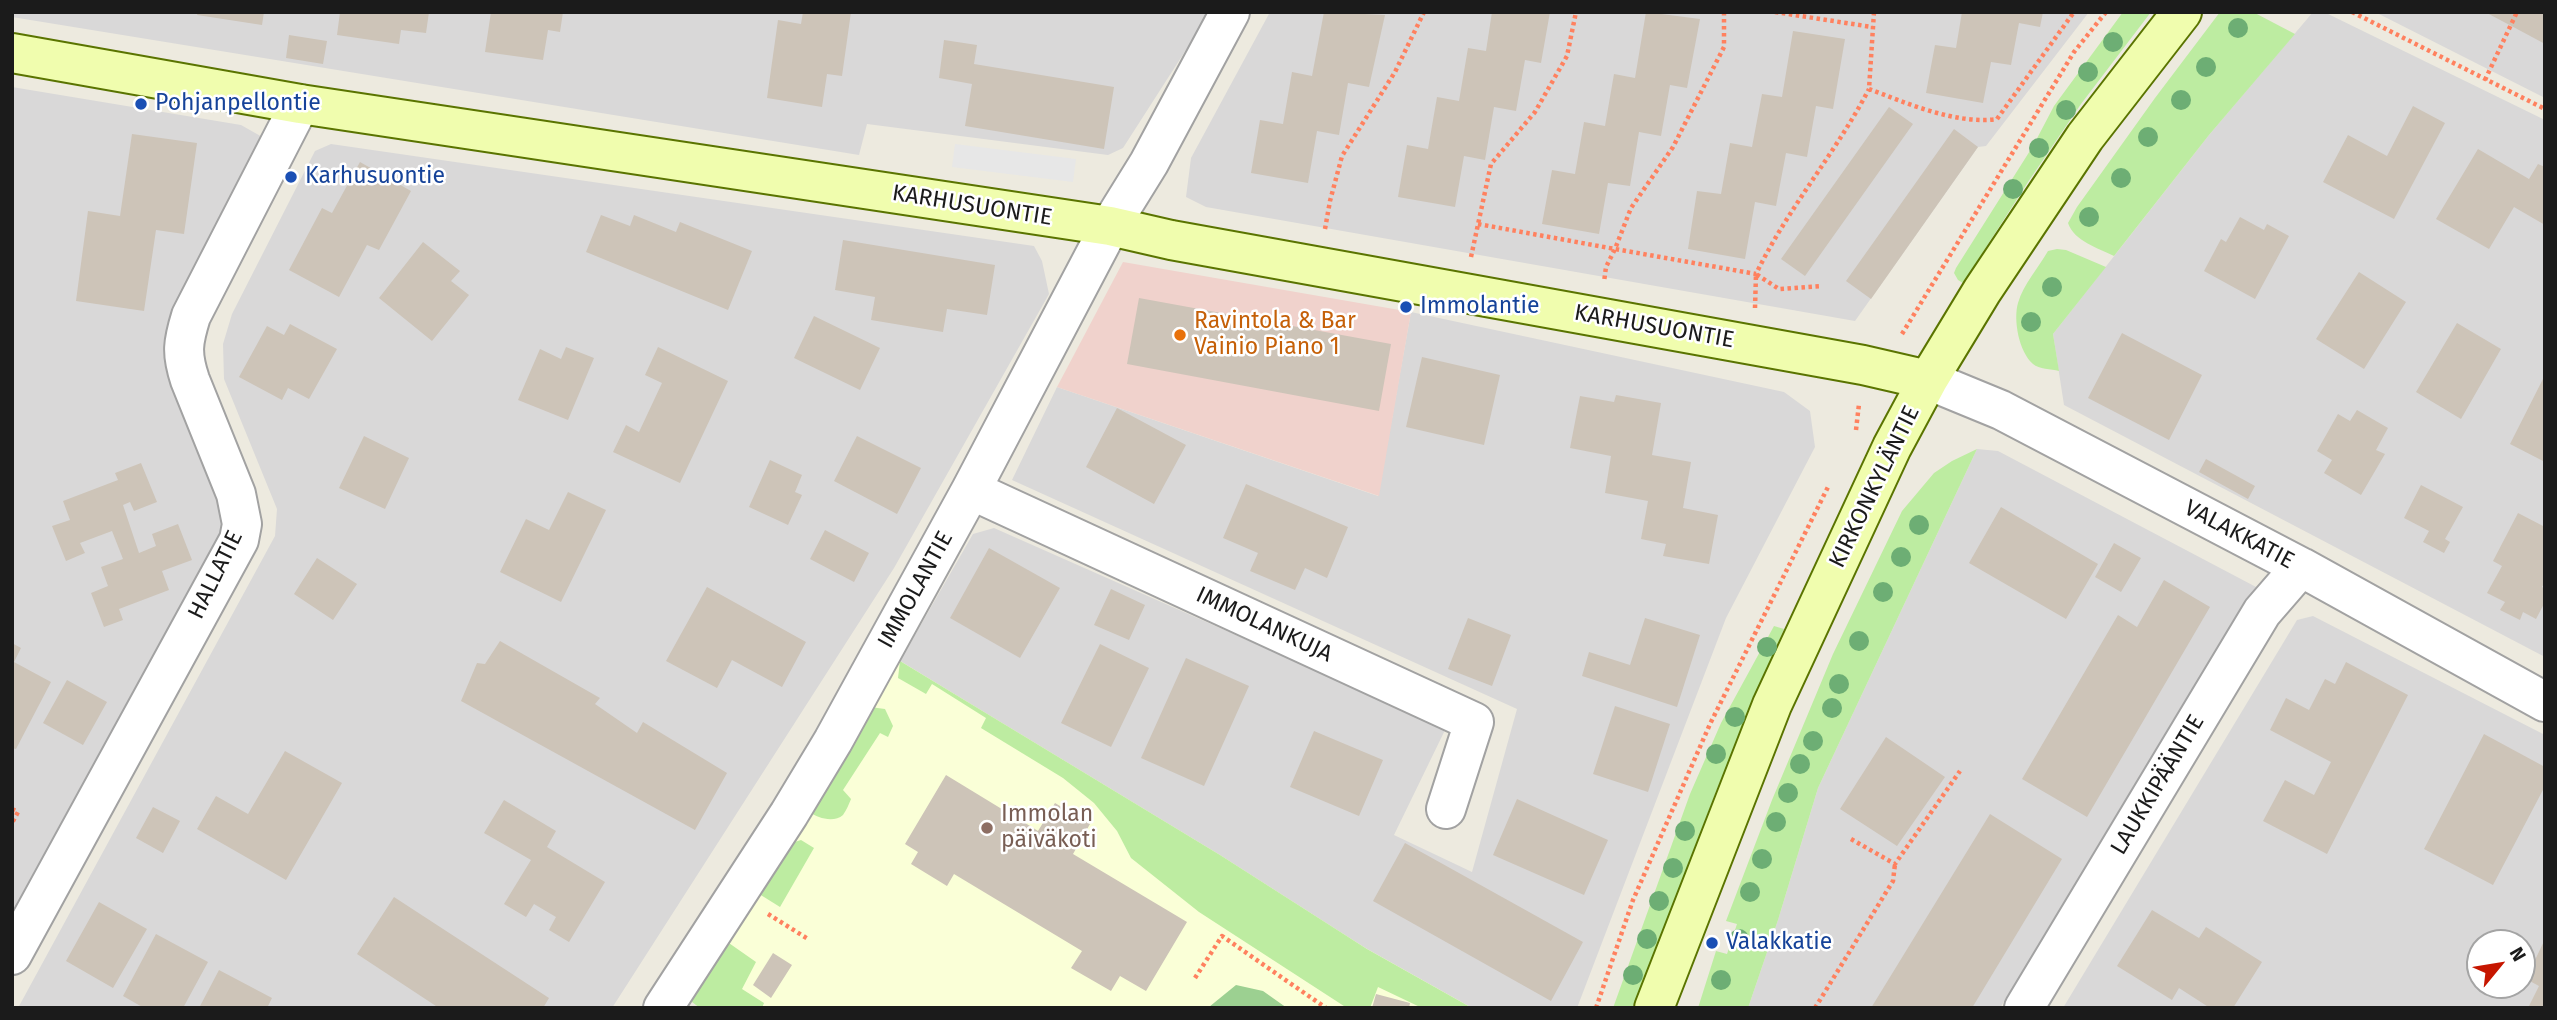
<!DOCTYPE html>
<html>
<head>
<meta charset="utf-8">
<style>
	body { margin:0 }
	#map { position:relative; width:2557px; height:1020px; overflow:hidden; background:#edeadf; font-family:"Fira Sans",sans-serif }
	canvas { display:block }
	.frame { position:absolute; inset:0; border:14px solid #1b1b1b; pointer-events:none }
	.north { position:absolute; left:2466px; top:929px; width:70px; height:70px; box-sizing:border-box; background:#fff; border:2px solid #a4a4a4; border-radius:50%; rotate:60deg; font-size:19px; font-weight:700; line-height:28px; text-align:center; color:#1b1b1b }
	.north::after { content:''; display:block; margin:auto; width:24px; height:32px; background:#c61600; clip-path:polygon(50% 0,100% 100%,50% 72%,0 100%) }
</style>
</head>
<body>
<div id="map">
<canvas width="2557" height="1020"></canvas>
<div class="frame"></div>
<div class="north">N</div>
</div>
<script>
const ctx = document.querySelector('canvas').getContext('2d');
ctx.lineJoin = 'round';
function fill(path, color) {
  ctx.fillStyle = color;
  ctx.fill(path, 'evenodd');
}
function stroke(path, color, width, dash) {
  ctx.strokeStyle = color;
  ctx.lineWidth = width;
  ctx.lineCap = dash ? 'butt' : 'round';
  ctx.setLineDash(dash || []);
  ctx.stroke(path);
}
function write(font, color, halo, rows, align = 'center') {
  ctx.font = font + ' "Fira Sans",sans-serif';
  ctx.lineWidth = 5;
  ctx.setLineDash([]);
  ctx.textBaseline = 'middle';
  ctx.strokeStyle = halo;
  ctx.fillStyle = color;
  for (const [text, x, y, turn = 0] of rows) {
    ctx.save();
    ctx.translate(x, y);
    ctx.rotate((+turn || 0) * Math.PI / 180);
    ctx.textAlign = isNaN(turn) ? turn : align;
    if (halo) ctx.strokeText(text, 0, 0);
    ctx.fillText(text, 0, 0);
    ctx.restore();
  }
}
fill(new Path2D(`
	M12 12H1207L1191 42 1123 148 1108 155 867 124 859 155 12 17Z
	M1270 12H2089L1986 146 1978 147 1855 321 1206 207 1186 197 1191 158Z
	M2313 12H2324L2545 120V657L2064 405 2053 334 2209 135Z
	M2375 12H2545V98Z
	M12 87 241 125 264 138 175 310 223 515 219 542 12 918Z
	M331 144 1034 246 1042 261 1049 294 894 568 612 1008H18L275 536 277 509 224 379 223 344 232 314 315 151Z
	M1411 312 1784 392 1810 411 1815 447 1726 618 1577 1008H1472L1367 949 900 661 973 534 994 528 1446 728 1394 835 1472 872 1517 709 1012 480 1057 387 1378 496Z
	M1977 449 1998 451 2258 588 2000 1008H1748L1778 920 1818 788Z
	M2313 616 2545 735V1008H2063L2297 620ZM2480 943H2522V985H2480Z`), '#d9d8d8');
fill(new Path2D(`
	M1123 262 1411 312 1379 496 1057 387Z`), '#f0d2cc');
fill(new Path2D(`
	M900 661 1220 855 1367 949 1472 1008H700L726 941Z`), '#faffd7');
fill(new Path2D(`
	M2123 12H2151L2081 104 2028 182 1963 283 1958 280 1954 273 1956 268 2033 146 2054 106Z
	M2220 12H2253L2295 34 2209 135 2114 256C2098 248 2074 241 2068 223L2077 207 2155 98Z
	M2057 249 2066 250 2106 267 2053 334 2059 371C2051 369 2039 369 2033 364 2019 352 2013 320 2018 303 2023 285 2039 267 2048 251Z
	M1977 449 1818 788 1778 920 1748 1008H1698L1716 951 1727 954 1737 924 1726 921 1772 800 1833 654 1902 511 1934 473 1952 461Z
	M1774 626 1784 629 1717 789 1642 985 1632 1008H1613L1690 794 1721 723Z
	M900 661 1220 855 1367 949 1472 1008H1422L1378 987 1370 1008H1347L1199 912 1131 858 1117 831 1094 803 1063 778 981 728 986 718 932 684 926 694 898 678Z
	M870 707 885 709 893 726 888 737 880 733 843 790 851 799C849 804 846 811 843 815 834 823 817 818 810 812Z
	M801 840 814 848 780 907 756 892 785 845Z
	M726 941 756 962 742 989 764 1003 762 1008H700L688 999Z`), '#bdeca1');
fill(new Path2D(`
	M1236 985 1263 991 1287 1008H1186L1209 1007Z`), '#9cd091');
fill(new Path2D(`
	M955 144 1076 159 1073 182 952 167Z`), '#e7e7e7');
fill(new Path2D(`
	M198 12H264L262 25 197 15Z
	M340 12H429L426 33 401 30 399 44 337 35Z
	M491 12H563L560 32 548 30 543 60 485 52Z
	M803 12H851L842 76 827 74 822 107 767 98 778 20 801 24Z
	M1324 12 1385 15 1369 87 1348 83 1339 135 1317 131 1308 183 1251 173 1260 120 1283 124 1292 72 1312 76Z
	M1492 12H1550L1541 63 1525 60 1516 111 1494 107 1485 160 1464 156 1455 207 1398 197 1407 145 1428 149 1437 97 1459 101 1468 48 1486 51Z
	M1646 12 1700 19 1687 88 1670 85 1661 136 1639 132 1630 186 1608 183 1599 234 1542 224 1552 170 1575 174 1584 122 1605 126 1614 74 1635 78Z
	M1962 12H2043L2040 27 2019 23 2011 65 1991 62 1983 103 1926 93 1935 45 1956 48Z
	M2485 12H2545V44L2519 30Z
	M1793 31 1845 39 1833 109 1816 106 1807 157 1786 153 1776 206 1755 202 1745 259 1688 249 1697 191 1721 194 1730 143 1752 147 1762 94 1782 97Z
	M289 35 327 41 323 64 286 58Z
	M944 40 977 45 974 64 1114 87 1104 149 965 126 972 84 939 78Z
	M2413 106 2445 123 2394 219 2323 182 2348 135 2387 156Z
	M1889 107 1913 124 1805 276 1781 259Z
	M1954 129 1978 147 1871 299 1846 281Z
	M132 134 197 143 184 234 156 230 144 311 76 301 88 211 120 216Z
	M2478 149 2529 179 2538 164 2545 167V225L2514 207 2489 249 2436 219Z
	M360 162 411 191 379 250 367 245 339 297 289 270 322 208 332 213Z
	M601 215 630 226 634 215 676 232 680 222 752 251 728 310 586 252Z
	M2240 217 2264 230 2267 224 2289 236 2255 299 2204 271 2221 239 2226 242Z
	M843 240 995 265 987 315 947 309 943 332 871 320 875 297 835 290Z
	M423 242 460 271 451 281 469 295 432 341 379 298Z
	M2359 272 2406 302 2364 369 2316 339Z
	M1139 298 1391 344 1379 411 1127 364Z
	M814 316 880 348 860 390 794 358Z
	M2457 323 2501 349 2461 419 2416 392Z
	M290 324 337 349 309 399 288 388 282 400 239 377 267 326 284 335Z
	M2122 333 2202 375 2169 440 2088 398Z
	M566 347 594 358 568 420 518 400 540 349 561 359Z
	M658 347 728 381 680 483 613 452 626 425 639 432 662 383 645 375Z
	M1422 357 1500 375 1484 445 1406 427Z
	M2545 375V462L2510 444Z
	M1616 395 1661 403 1652 455 1691 462 1683 508 1718 515 1709 564 1663 556 1666 544 1641 539 1648 501 1605 493 1611 456 1570 448 1580 396 1614 402Z
	M1117 408 1186 445 1154 504 1086 467Z
	M2357 410 2388 428 2376 450 2385 454 2361 495 2324 473 2332 460 2317 451 2338 414 2350 421Z
	M364 436 409 458 385 509 339 488Z
	M857 436 921 468 897 514 834 481Z
	M2206 459 2255 486 2248 499 2199 472Z
	M770 460 802 475 795 492 802 495 788 525 749 507Z
	M141 463 157 502 134 511 130 502 123 505 139 553 156 546 152 534 178 524 192 560 162 571 169 590 119 609 123 620 104 627 91 593 108 586 101 567 123 559 112 531 80 543 85 553 66 561 52 526 70 520 63 501 118 480 115 473Z
	M1246 484 1348 527 1327 578 1305 568 1295 590 1250 571 1258 553 1223 538Z
	M2421 485 2463 507 2445 539 2450 542 2444 553 2423 542 2429 531 2404 518Z
	M568 492 606 510 561 602 500 572 526 519 549 530Z
	M2001 507 2098 564 2066 619 1969 563Z
	M2518 513 2545 527V581L2542 587 2545 589V602L2536 619 2523 612 2520 620 2500 610 2505 602 2487 593 2502 566 2493 561Z
	M825 530 869 553 854 582 810 559Z
	M2114 543 2141 558 2121 592 2095 577Z
	M989 548 1060 588 1020 658 950 618Z
	M317 558 357 584 333 620 294 594Z
	M2164 580 2210 607 2087 817 2022 779 2118 615 2137 627Z
	M707 587 806 642 782 687 732 660 717 688 666 661Z
	M1111 589 1145 605 1129 640 1094 625Z
	M1468 618 1511 635 1492 686 1448 669Z
	M1645 618 1700 635 1677 707 1582 676 1589 652 1630 665Z
	M500 641 600 698 595 704 637 733 643 722 727 773 695 830 461 701 477 663 485 664Z
	M12 643 21 648 14 662 51 682 16 749 12 748Z
	M1100 644 1149 668 1111 747 1061 723Z
	M1186 658 1249 686 1204 786 1141 758Z
	M2346 662 2408 695 2327 854 2263 821 2285 780 2314 795 2331 762 2270 730 2286 698 2309 710 2325 679 2335 684Z
	M67 680 107 702 83 745 43 723Z
	M1615 706 1670 724 1648 792 1593 774Z
	M1314 731 1383 760 1359 816 1290 787Z
	M2484 734 2545 767V786L2493 885 2424 849Z
	M1886 737 1945 777 1897 846 1840 809Z
	M285 751 342 783 286 880 197 829 216 796 248 814Z
	M946 775 1010 814 1015 805 1028 812 1022 821 1038 831 1055 803 1090 824 1073 854 1187 922 1146 991 1120 976 1111 991 1071 968 1082 951 954 874 947 886 911 864 918 852 905 844Z
	M1517 799 1608 840 1584 895 1493 855Z
	M504 800 556 831 547 847 605 882 569 942 549 930 556 917 534 904 526 917 504 904 531 860 484 833Z
	M153 807 180 821 163 853 136 838Z
	M1990 814 2062 859 1972 1008H1871Z
	M1405 843 1583 942 1551 1001 1373 901Z
	M394 897 549 998 543 1008H439L357 954Z
	M99 902 147 929 113 988 66 961Z
	M2152 910 2199 938 2206 927 2262 962 2233 1008H2210L2179 988 2172 1000 2117 966Z
	M156 934 208 962 183 1008H144L123 996Z
	M2545 939V1008H2528L2539 986 2526 979Z
	M773 953 792 965 771 998 753 985Z
	M219 970 272 998 267 1008H199Z
	M1376 994 1410 1003 1409 1008H1372Z`), '#cdc4b8');
const street = new Path2D(`
	M1928 380 2001 410 2301 567 2545 702
	M971 490 1474 722 1446 809
	M12 955 239 540 242 524 236 494 190 380C181 353 183 342 191 316L300 104
	M663 1008 789 814 833 741 971 490 1110 226 1149 163 1230 12
	M2024 1008 2262 612 2301 567`);
const secondary = new Path2D(`
	M12 53 300 104 1110 226 1171 240 1863 365 1928 380
	M1654 1008 1772 705 1892 447 1928 380 1982 291 2085 137 2182 12`);
stroke(street, '#a2a2a2', 42);
stroke(secondary, '#5a7400', 42);
stroke(new Path2D(`
	M1724 12V47L1673 147 1631 208 1615 249 1756 274C1788 208 1835 154 1869 89
	M1775 12 1872 27
	M1874 12 1869 89C1906 103 1957 125 1997 119L2074 12
	M2352 12 2545 109
	M2485 80 2517 12
	M1478 224 1615 249 1606 267 1604 282
	M1325 229 1330 201 1342 156 1395 72 1424 12
	M1471 257 1491 164 1535 112 1567 56 1576 12
	M1755 308 1756 274 1779 289 1821 286
	M1902 334 2074 52 2106 12
	M1856 430 1859 404
	M12 809 18 812 12 823
	M1851 839 1895 864 1960 771
	M768 914 808 939
	M1195 978 1222 936 1326 1008
	M1596 1008 1633 900 1710 724 1829 485
	M1815 1008 1893 881 1895 864`), '#ff815f', 4.5, [3.5, 3.5]);
stroke(street, '#fff', 38);
stroke(secondary, '#f0fdae', 38);
ctx.fillStyle = '#6dae74';
for (const [x, y] of [
	[2238,28],
	[2113,42],
	[2206,67],
	[2088,72],
	[2181,100],
	[2066,110],
	[2148,137],
	[2039,148],
	[2121,178],
	[2013,189],
	[2089,217],
	[2052,287],
	[2031,322],
	[1919,525],
	[1901,557],
	[1883,592],
	[1859,641],
	[1767,647],
	[1839,684],
	[1832,708],
	[1735,717],
	[1813,741],
	[1716,754],
	[1800,764],
	[1788,793],
	[1776,822],
	[1685,831],
	[1762,859],
	[1673,868],
	[1750,892],
	[1659,901],
	[1647,939],
	[1739,939],
	[1633,975],
	[1721,980]
]) {
  ctx.beginPath();
  ctx.arc(x, y, 10, 0, 2 * Math.PI);
  ctx.fill();
}
for (const [x, y, r, color] of [
	[141,104,7,"#1a4fb4"],
	[291,177,7,"#1a4fb4"],
	[1406,307,7,"#1a4fb4"],
	[1180,335,7,"#e8710a"],
	[987,828,7,"#8d6e63"],
	[1712,943,7,"#1a4fb4"]
]) {
  const dot = new Path2D();
  dot.arc(x, y, r, 0, 2 * Math.PI);
  ctx.fillStyle = color;
  ctx.fill(dot);
  stroke(dot, '#fff', 2.5);
}
write('23px', '#164399', '#fff', [
	["Pohjanpellontie",155,104],
	["Karhusuontie",305,177],
	["Immolantie",1420,307],
	["Valakkatie",1726,943]
], 'left');
write('23px', '#1b1b1b', '#fff', [
	["KARHUSUONTIE",972,206,9],
	["KARHUSUONTIE",1654,327,10],
	["KIRKONKYLÄNTIE",1875,487,-64],
	["VALAKKATIE",2239,535,28],
	["HALLATIE",216,575,-64],
	["IMMOLANTIE",916,590,-61],
	["IMMOLANKUJA",1264,625,25],
	["LAUKKIPÄÄNTIE",2158,785,-59]
]);
write('23px', '#c56008', '#fff', [
	["Ravintola & Bar",1194,322],
	["Vainio Piano 1",1194,348]
], 'left');
write('23px', '#785e54', '#fff', [
	["Immolan",1001,815],
	["päiväkoti",1001,841]
], 'left');
</script>
</body>
</html>
